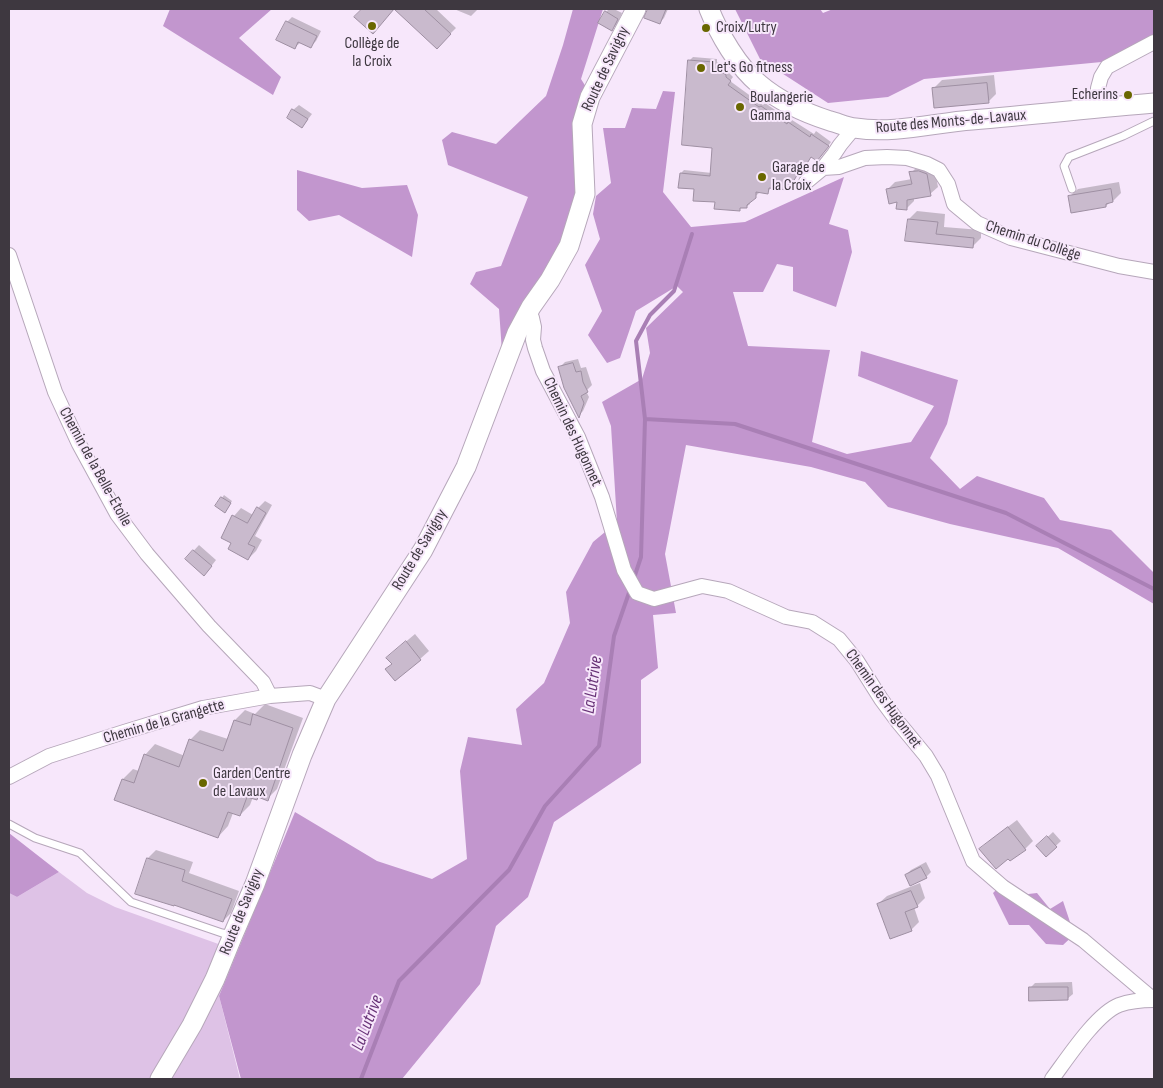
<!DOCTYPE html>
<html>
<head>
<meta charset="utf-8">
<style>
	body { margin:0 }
	#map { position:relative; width:1163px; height:1088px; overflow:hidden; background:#f7e7fb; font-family:"Sofia Sans Condensed",sans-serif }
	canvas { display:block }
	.frame { position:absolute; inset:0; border:10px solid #3e3840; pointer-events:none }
</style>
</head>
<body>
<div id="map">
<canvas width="1163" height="1088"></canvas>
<div class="frame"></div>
</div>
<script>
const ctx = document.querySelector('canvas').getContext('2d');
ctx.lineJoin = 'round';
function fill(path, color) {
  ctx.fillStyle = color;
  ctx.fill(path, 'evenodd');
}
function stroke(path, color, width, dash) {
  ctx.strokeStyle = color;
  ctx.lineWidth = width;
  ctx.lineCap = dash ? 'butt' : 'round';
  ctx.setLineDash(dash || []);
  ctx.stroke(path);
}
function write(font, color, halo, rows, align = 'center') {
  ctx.font = font + ' "Sofia Sans Condensed",sans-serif';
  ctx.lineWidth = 4;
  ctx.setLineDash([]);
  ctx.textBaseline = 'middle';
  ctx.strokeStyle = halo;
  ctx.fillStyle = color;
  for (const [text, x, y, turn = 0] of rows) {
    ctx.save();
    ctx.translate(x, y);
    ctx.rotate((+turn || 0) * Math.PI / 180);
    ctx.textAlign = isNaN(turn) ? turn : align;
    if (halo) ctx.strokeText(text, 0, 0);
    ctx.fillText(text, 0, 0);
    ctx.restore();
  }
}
fill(new Path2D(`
	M59 872 87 893 115 907 238 951 219 996 240 1079H9V893L17 897Z`), '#dec2e6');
fill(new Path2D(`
	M170 9H272L239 38 281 77 273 95 163 26Z
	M573 9H603L581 79 586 87 580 195 559 254 502 352 499 309 470 284 476 272 501 266 528 197 448 165 442 140 452 132 496 144 546 96 563 45Z
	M735 9H820L823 13 833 9H1154V41L1112 61 924 79 888 97 828 103 760 59Z
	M663 91 675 92 663 192 691 227 745 222 844 177 829 224 848 230 852 252 836 307 793 291V267L777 264 763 292H733L748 346 830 350 812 442 847 454 911 442 934 406 858 376 861 351 958 380 947 424 930 458 960 489 977 476 1044 498 1060 520 1111 530 1154 573V604L1058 548 950 524 888 507 865 482 811 467 686 445 665 554 676 613 653 615 658 668 641 680V763L554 822 528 897 496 926 480 984 402 1079H241L219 996 295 812 377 861 432 879 467 859 460 771 468 737 522 745 516 709 544 683 570 623 566 592 593 542 617 522 611 426 602 402 642 379 650 353 646 328 683 292 677 286 636 311 620 358 607 363 588 335 602 311 585 265 600 239 593 214 596 196 611 183 603 128H625L632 108 656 109Z
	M297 170 362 188 407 185 418 215 412 257 339 215 309 221 297 210Z
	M9 833 59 872 17 897 9 893Z
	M1003 883 1020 895 1037 893 1050 909 1063 901 1070 922 1078 931 1063 945 1046 944 1029 925H1009L993 893Z`), '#c296ce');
fill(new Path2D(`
	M396 9H436L456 28 437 47Z
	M454 9H478L471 16Z
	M609 9H614L622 13 617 24 612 29 606 12Z
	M649 9H668L664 18 659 23 646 18Z
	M292 17 321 31 316 41 311 46 300 43 294 48 287 22Z
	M693 57 717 59V62L729 71V73L733 77 730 81 763 105 765 103 791 121 792 120 814 134 816 131 831 142 821 156H812L805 163 771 187 768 192 759 191V193L750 201V204L746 207H742L739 209 716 201 696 188 681 173 684 170 712 173 714 147 689 61Z
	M994 75 996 94 988 102 934 88 942 80Z
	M299 105 312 114 302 127 293 110Z
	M919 165 934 166 938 187 930 194 914 198V201L906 209 887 190 895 182 912 179 911 173Z
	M1119 182 1121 193 1113 201 1110 202 1106 206 1069 197 1078 189Z
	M917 211 945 214 944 227 981 230V238L973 246 907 240 909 219Z
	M578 359 581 368 586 367 592 385 586 391 589 397 583 411 579 415 560 367 565 362Z
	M224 495 232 501 227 509 222 498Z
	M265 501 272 505 255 536 262 540 256 551 248 559 233 543 234 516 241 508 253 515 258 508Z
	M199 545 216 560 209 569 186 559Z
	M415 634 429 651 420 659 395 679 393 663 396 650Z
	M265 704 303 718 277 789 267 799 259 796 253 797 250 805 240 815 233 813 228 826 218 837 115 799 123 779 133 769 139 771 145 755 155 744 185 756 190 740 200 730 228 739 235 720 245 710 255 714Z
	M1017 820 1033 841 1025 849 1010 860 981 849 989 841Z
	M1053 832 1061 841 1046 855 1038 846Z
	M156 850 193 862 189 873 239 891 231 913 223 921 175 903 137 893 148 858Z
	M926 862 931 872 926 877 906 875 911 870Z
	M920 883 925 898 917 906 914 907 919 922 911 930 878 904 887 896Z
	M1072 982 1073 994 1067 999 1030 988 1035 983Z`), '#0003');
stroke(new Path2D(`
	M645 419 735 424 1006 513 1154 589
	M634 578 641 557 645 419 636 341 650 315 674 291 692 234
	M361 1079 399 981 509 870 545 806 599 746 614 636 630 590`), '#a97fb5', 4);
const building = new Path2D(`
	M362 9H424L451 34 437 49 394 9 373 34 354 17Z
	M648 9H666L660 24 644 18Z
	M605 11 618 19 612 31 598 23Z
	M286 21 317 36 311 48 298 42 295 49 276 40Z
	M688 60 714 62V66L726 75V77L731 81 728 85 759 107 761 106 787 124 788 122 810 137 811 134 829 146 817 161 811 157 806 165 804 164 788 190 769 188 768 194 756 192V198L747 205V208H740V211L714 209 715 202 693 201 694 189 678 188 680 173 710 176 712 148 682 145Z
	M987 83 989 103 934 108 932 88Z
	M292 109 308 119 302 128 287 118Z
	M919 171 927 174 931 196 907 200V210L896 209 897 202 889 204 886 189 912 184 909 172Z
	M1111 189 1113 202 1106 204V207L1071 213 1068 196Z
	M908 219 938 222 936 234 974 238 973 248 905 241Z
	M573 363 576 372 581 371 583 382 588 392 581 396 584 403 579 418 564 388 558 367Z
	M221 497 231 503 225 513 215 506Z
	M257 507 266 513 248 544 255 547 248 560 228 549 231 543 221 538 232 515 247 523Z
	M193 550 212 566 204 576 185 559Z
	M406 641 421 660 395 681 385 669 392 664 386 658Z
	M253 714 293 728 268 801 258 797 257 800 247 797 240 816 228 812 218 838 114 800 122 779 134 783 144 754 179 767 189 739 223 751 234 720 250 725Z
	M1008 827 1026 850 1010 861 1008 859 996 869 979 849Z
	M1047 836 1057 847 1046 857 1036 846Z
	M147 858 185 870 182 881 232 899 223 922 174 905V906L135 894Z
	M921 867 927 878 910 886 905 875Z
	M911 891 918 907 905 912 912 931 890 939 877 904Z
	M1029 987H1068V1000L1029 1001Z`);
fill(building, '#c9bacd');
stroke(building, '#9e8fa2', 1);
const lane = new Path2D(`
	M1072 189 1064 166 1069 157 1123 136 1154 121
	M9 824 35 838 80 853 131 902 222 933 233 935`);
const street = new Path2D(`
	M1098 108V88L1101 77 1107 67 1154 42
	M823 168 839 167 865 158 887 157 907 158 927 164 939 170 948 184 954 204 977 223 1011 238 1119 266 1154 272
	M806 182 823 168 834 154 840 145 854 128
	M9 255 55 392 79 444 117 514 147 554 209 626 263 682 270 696
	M529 311 532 318 534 327 533 340 535 348 543 371 578 437 602 497 624 570 637 593 654 599 702 586 728 591 786 617 812 622 839 639 857 661 881 699 898 722 926 756 938 776 973 861 1003 887 1083 940 1154 1000
	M9 777 49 756 124 732 203 708 270 696 310 693 326 699
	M1052 1079C1067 1059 1096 1014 1119 1005 1130 1001 1142 1000 1154 1000`);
const secondary = new Path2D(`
	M709 9C719 34 738 67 759 84 779 101 805 113 830 121 838 123 847 127 855 128 894 134 934 123 972 120 1033 115 1094 108 1154 103
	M160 1079 192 1025 215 979 233 935 255 884 302 755 326 699 423 550 466 467 517 333 531 307 550 280 569 246 585 194 582 124 590 97 636 9`);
stroke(lane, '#b6a7ba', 9);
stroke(street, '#b6a7ba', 16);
stroke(secondary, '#b6a7ba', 21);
stroke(lane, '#fff', 7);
stroke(street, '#fff', 14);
stroke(secondary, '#fff', 19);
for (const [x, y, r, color] of [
	[372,26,5,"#696700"],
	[706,28,5,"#696700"],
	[701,68,5,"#696700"],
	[1128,95,5,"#696700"],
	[740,107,5,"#696700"],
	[762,177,5,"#696700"],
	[203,783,5,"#696700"]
]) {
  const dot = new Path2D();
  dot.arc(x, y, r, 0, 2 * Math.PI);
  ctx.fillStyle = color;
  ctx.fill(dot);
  stroke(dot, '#f7e7fb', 2);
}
write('16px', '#3e3840', '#f7e7fb', [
	["Croix/Lutry",716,28],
	["Collège de",372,44,"center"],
	["la Croix",372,62,"center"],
	["Let's Go fitness",711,68],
	["Echerins",1118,95,"right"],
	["Boulangerie",750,98],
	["Gamma",750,116],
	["Garage de",772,168],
	["la Croix",772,186],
	["Garden Centre",213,774],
	["de Lavaux",213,792]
], 'left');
write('16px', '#3e3840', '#f7e7fb', [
	["Route de Savigny",606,69,-65],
	["Route des Monts-de-Lavaux",951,122,-5],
	["Chemin du Collège",1033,241,18],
	["Chemin des Hugonnet",572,432,65],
	["Chemin de la Belle-Etoile",95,467,61],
	["Route de Savigny",420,550,-59],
	["Chemin des Hugonnet",883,699,54],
	["Chemin de la Grangette",164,722,-16],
	["Route de Savigny",242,912,-68]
]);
write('italic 18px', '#683377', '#f7e7fb', [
	["La Lutrive",593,685,-82],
	["La Lutrive",368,1023,-69]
]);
</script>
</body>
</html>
